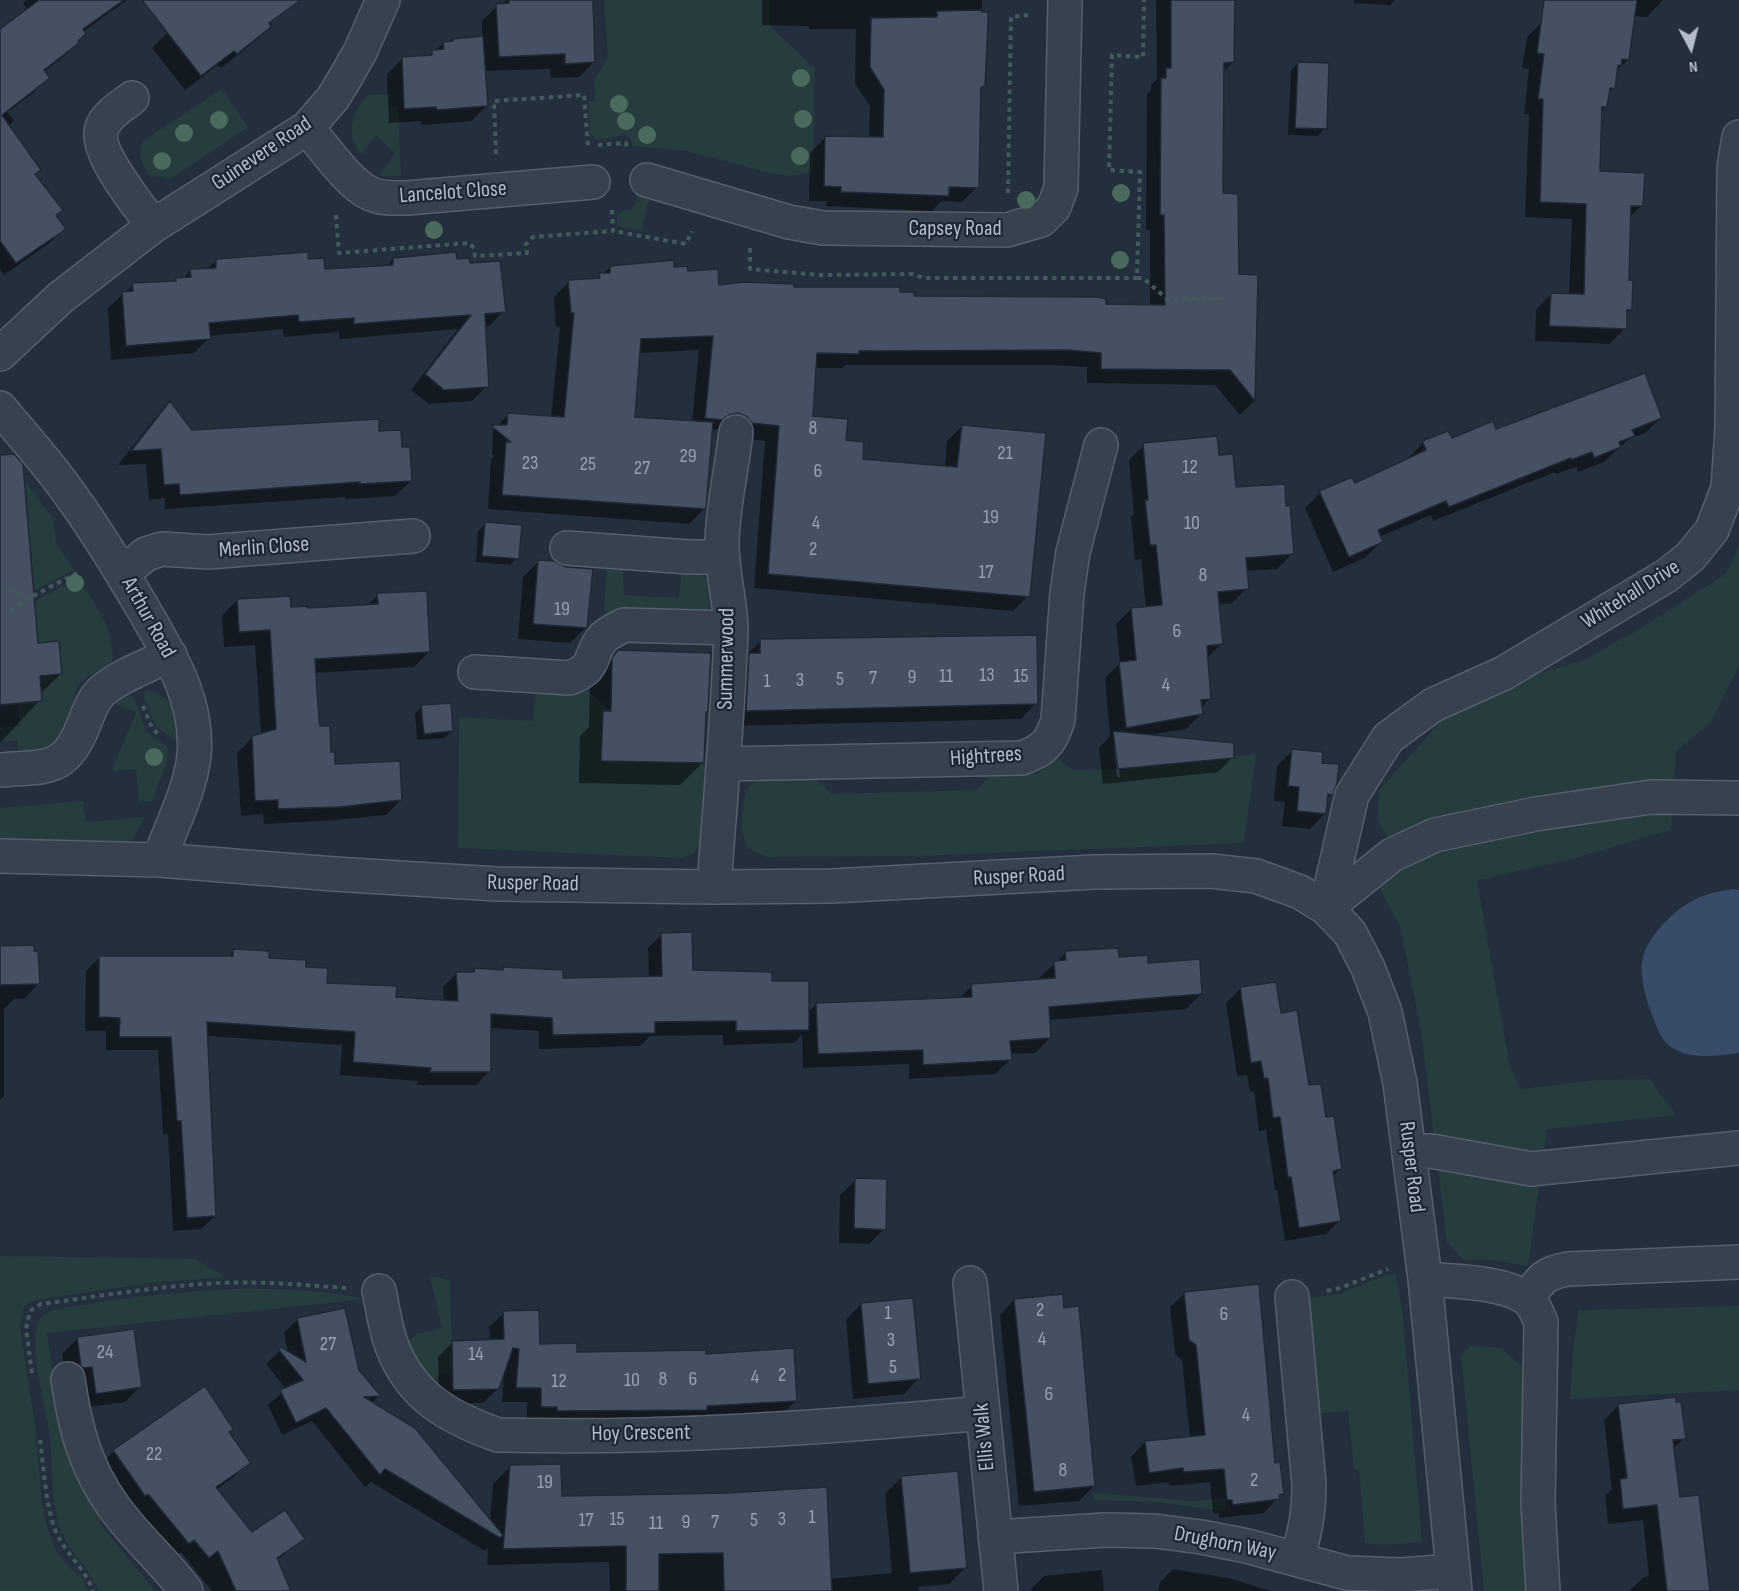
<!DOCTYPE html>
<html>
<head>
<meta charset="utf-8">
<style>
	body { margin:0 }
	#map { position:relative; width:1739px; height:1591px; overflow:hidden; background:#242f3e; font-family:"Sofia Sans Condensed",sans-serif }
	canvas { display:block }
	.north { position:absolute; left:1661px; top:18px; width:60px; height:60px; -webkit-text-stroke:4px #1d2633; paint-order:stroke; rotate:173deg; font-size:16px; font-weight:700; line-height:24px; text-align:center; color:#b4bcc9 }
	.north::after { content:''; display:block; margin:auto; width:21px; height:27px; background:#b4bcc9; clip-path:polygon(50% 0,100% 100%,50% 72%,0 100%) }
</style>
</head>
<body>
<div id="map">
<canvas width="1739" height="1591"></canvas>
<div class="north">N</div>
</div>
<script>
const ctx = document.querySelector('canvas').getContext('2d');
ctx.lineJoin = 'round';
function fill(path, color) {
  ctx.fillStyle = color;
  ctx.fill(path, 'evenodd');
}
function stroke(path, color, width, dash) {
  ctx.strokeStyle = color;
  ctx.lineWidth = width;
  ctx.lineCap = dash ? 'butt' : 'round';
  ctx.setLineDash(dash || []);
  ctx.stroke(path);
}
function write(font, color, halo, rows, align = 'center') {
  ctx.font = font + ' "Sofia Sans Condensed",sans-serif';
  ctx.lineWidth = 4.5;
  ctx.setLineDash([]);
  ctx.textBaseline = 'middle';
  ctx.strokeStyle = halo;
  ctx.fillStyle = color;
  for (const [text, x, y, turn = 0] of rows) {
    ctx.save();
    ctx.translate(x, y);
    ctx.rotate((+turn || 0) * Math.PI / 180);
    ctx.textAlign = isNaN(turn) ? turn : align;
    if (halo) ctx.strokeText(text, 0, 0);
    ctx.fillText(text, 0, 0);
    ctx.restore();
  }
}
fill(new Path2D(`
	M604 0H770V26L815 69 813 171 793 176 774 174 687 151 632 146V141L625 135 597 140 590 134 589 101H595L594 80 608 58Z
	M222 89 248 127 170 179 149 175C141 163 138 155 143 141Z
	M390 94 391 106H398L401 176H383L380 173 395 153 376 135 361 155C345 134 351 112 368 95Z
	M635 184H653L641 231 617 226V216L624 210H631L637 202Z
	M9 464 27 484 53 518 56 543 74 570 27 594 7 578 33 576 31 551 15 544 14 533 29 521 26 492 2 494Z
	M1739 546V666L1710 723 1676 751 1671 830 1575 858 1477 881 1509 1062 1520 1089 1597 1080 1650 1079 1676 1115 1547 1129 1528 1266 1491 1260H1464L1447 1242 1421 1031 1400 926 1380 888 1387 836 1377 819 1379 790 1443 719 1502 685 1584 660 1638 630 1726 574Z
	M607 566 623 570 624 595 679 598 681 575 684 571C713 576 713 583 716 610L707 613C679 611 631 601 608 616L604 610Z
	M78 578C94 603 116 631 112 662 101 670 86 675 78 686 74 692 73 701 72 708 64 740 51 753 18 756L17 740 0 742V727L19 726 18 703 40 676 62 674 59 641 38 643 36 617 11 619V614Z
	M584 687 611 711H603L601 761 705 763 701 843 694 853 682 858 458 848 459 717 533 721 536 691 569 695 572 690Z
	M146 690 157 693 173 704 179 743 156 727 144 698Z
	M125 692 134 698 147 732 168 748 167 763 152 801 139 802 136 769 112 771 136 712 113 703 115 697Z
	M1256 754 1244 843 917 856 767 857 748 848 741 829 745 794 751 784 765 778 813 777 832 794 977 790 991 774H1036L1056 757 1073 770 1118 769Z
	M83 801 86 822 145 817 133 839 116 846 0 842V808Z
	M0 1256 195 1259 226 1277 150 1283 35 1300 24 1306 20 1326 35 1426 42 1504 47 1528 57 1552 70 1568 80 1575 88 1591H0Z
	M1388 1274 1396 1275 1403 1317 1422 1542 1383 1545 1365 1543 1359 1470H1354L1348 1411 1321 1413 1314 1404 1305 1298 1339 1294Z
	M430 1276 450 1280 452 1369 432 1381 417 1362 408 1343 416 1334 442 1328Z
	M232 1289C277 1288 322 1290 366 1299L47 1333 60 1423 100 1508V1524L155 1591H99C89 1568 71 1554 62 1533 50 1504 53 1470 50 1439 46 1404 34 1370 35 1335 36 1327 37 1320 44 1315 54 1307 70 1307 83 1305 133 1296 182 1292 232 1289Z
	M1739 1306V1390L1570 1399 1573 1350 1579 1310Z
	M1471 1346 1501 1348 1523 1368 1527 1426 1531 1591H1484L1461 1355Z
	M1093 1493 1194 1501 1227 1498 1225 1511 1157 1502 1094 1500Z`), '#263c3f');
fill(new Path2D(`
	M1734 889 1739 890V1053C1718 1056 1690 1060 1671 1047 1660 1040 1656 1024 1651 1012 1645 996 1639 974 1643 957 1648 936 1675 909 1694 900 1707 893 1720 891 1734 889Z`), '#394c67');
fill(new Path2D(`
	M26 0H127L83 32 77 43 62 58 44 72 48 77 33 93 11 110 0 95V31L28 10 23 3Z
	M211 0H296L268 25 269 27 254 42 221 68 218 65 185 90 152 48 167 33Z
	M506 0H577L594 62 579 77 551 78 550 69 484 71 487 105 472 121 422 125 421 121 389 123 387 74 402 59 427 57 444 43 482 38V21L497 6H501Z
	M762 0H982L983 86 980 90 977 187 962 202 941 201 932 211 826 206 827 201H809L810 153 825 138 869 139 870 106 855 83 856 29H809V26L762 25Z
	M1156 0H1234L1233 62 1223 72 1222 194 1237 276 1256 277 1254 401 1240 415 1215 385 1087 383V367L1052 365H845L843 368H814L812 417 845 441 861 460 945 467 947 441 962 426 1028 596 1013 611 754 588 765 441 737 438 722 428 711 431 704 509 689 524 488 509 491 459 494 456 492 454 493 430 508 415 551 417 560 327H556L554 297 569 282 595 280 611 267 673 268 718 286 898 294 913 298 1150 306V230H1146L1147 94 1151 90V85L1157 79ZM699 350 692 422 634 418 639 353Z
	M1354 0H1395L1390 5 1354 3Z
	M1584 0H1663L1647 17 1633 16 1628 60 1615 72 1613 88 1608 94 1606 107 1600 112 1598 173 1642 205 1629 218 1627 281 1630 309 1626 314 1625 328 1610 344 1535 341 1536 310 1551 294 1569 295 1572 219 1525 217 1529 114H1524L1529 69 1522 68 1527 37 1542 22Z
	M1298 63 1325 128 1318 136 1288 135 1291 70Z
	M0 103 14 121 8 127 55 216 64 229 48 244 4 275 0 269Z
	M393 259 455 261 469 265 504 311 489 326 484 327 487 386 472 401 429 404 411 390 458 329 340 339 339 332 284 337 283 329 209 336V338L194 353 111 360 108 308 133 285 174 282 176 279H182L191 270 207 269 216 261H307L323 271 386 267Z
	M170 403 191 432H378L401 449 411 481 395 496 345 499V497L165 509V498L149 500 146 464 118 465 155 418Z
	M1661 418 1645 433 1629 439 1604 462 1578 472 1577 467 1556 474 1555 472 1433 521 1431 515 1379 537 1381 542 1366 557 1333 572 1305 508 1320 493 1354 485 1408 460V458L1423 443 1451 440 1495 430Z
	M1144 445 1217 457 1234 489 1285 509 1293 553 1277 569 1246 571 1247 588 1232 603 1217 605 1221 644 1206 659 1210 698 1201 708V714L1186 729 1149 735 1233 757 1218 772 1103 784 1099 748 1110 736 1105 678 1120 663 1116 624 1131 609 1146 608 1141 559 1135 560 1131 517 1134 514 1129 460ZM1114 748H1117L1120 777H1117Z
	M0 486 37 645 61 674 40 694V700L0 743Z
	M486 523 517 558 510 565 476 562 478 531Z
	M538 562 586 627 570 643 518 639 523 577Z
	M378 595 429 652 414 667 314 673 319 728 333 765 401 800 386 815 323 821 264 824 263 814 241 816 237 753 253 737 261 735 255 645 224 647 222 616 237 600 306 609 366 607Z
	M761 641 1036 703 1021 719 731 726 745 656Z
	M619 651 707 712 704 714 703 762 680 785 579 783 580 736 589 727 590 683Z
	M422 706 452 731 444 738 417 740 415 714Z
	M1292 751 1320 764 1332 794 1326 799 1325 813 1310 829 1282 826 1285 802 1274 801 1277 766Z
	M662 934 692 972 770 982 808 1013 816 1004 958 999 972 986 1040 981V977L1066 953 1117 958 1147 964 1201 994 1186 1009 1048 1020 1050 1038 1035 1053 1010 1054V1060L995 1074 909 1079V1064L803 1068 802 1034 794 1043 723 1045V1035L650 1036 640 1046 539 1049V1031L490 1028V1071L476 1085H417L418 1081 340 1075 342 1045 206 1036 215 1216 201 1229 173 1231 168 1134H163L158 1050H106V1031H85L86 971 100 957H227L234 950 304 968 325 984 394 998 444 1001 443 987 457 973 471 974 475 969 502 971 504 969 561 980 649 978 648 948Z
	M0 948 39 983 24 999H14L4 1009V1096L0 1100Z
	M1240 989 1279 1014 1308 1087 1325 1118 1340 1169 1333 1176 1340 1220 1326 1234 1285 1241 1277 1190H1275L1266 1130 1259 1131 1254 1091 1250 1092 1247 1075 1237 1076 1226 1003Z
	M856 1180 884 1229 869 1244 839 1243 840 1195Z
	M1185 1293 1274 1464 1282 1493 1264 1513 1219 1518V1513L1213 1514 1210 1482 1169 1486V1482L1136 1486 1131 1457 1145 1442 1190 1438 1182 1360 1175 1354 1170 1307Z
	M1014 1300 1094 1486 1079 1501 1019 1506 1000 1315Z
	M861 1304 919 1378 904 1394 853 1399 846 1320Z
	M504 1313 539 1346 576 1353 705 1355 796 1401 781 1415 543 1425 527 1421V1402H502L504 1373 498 1388 483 1403 439 1404 438 1357 452 1343 490 1341 489 1327Z
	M297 1320 358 1371 379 1396 372 1403 490 1522 493 1484 510 1467 560 1497 830 1579 892 1573 885 1494 902 1477 966 1567 949 1584 918 1587 919 1591H610L609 1562 487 1565 488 1548 485 1551 371 1482 365 1487 312 1421 282 1435 268 1405 286 1389 266 1364 282 1349 288 1353 284 1333Z
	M78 1338 140 1387 125 1402 81 1408 66 1381 62 1354Z
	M1619 1405 1684 1438 1673 1449 1679 1499 1708 1591H1629L1644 1577 1649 1576 1643 1520 1608 1524 1605 1495 1612 1489 1604 1420Z
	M232 1429 228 1434 249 1462 236 1475 216 1490 252 1534 299 1541 276 1561 290 1591H212L181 1552 175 1556 134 1506 131 1508 101 1464 114 1451Z
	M1173 1569 1228 1578 1271 1591H1158L1160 1582Z
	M1102 1570 1104 1591H1031V1589L1044 1576Z`), '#0007');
const building = new Path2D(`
	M39 0H124L83 29 86 34 78 41 79 43 44 70 50 78 2 115 41 170 35 174 63 210 56 215 66 229 16 263 0 241V29Z
	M142 0H301L269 23 271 27 237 54 234 51 201 76Z
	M509 0H593L595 62 565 64V54L499 57 496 4 509 3Z
	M1171 0H1235L1234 62 1224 63 1223 193 1238 194 1239 274 1258 275 1255 401 1230 370 1101 369V353L1068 350 859 351V354L817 353 813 416 848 419 846 440 864 442 863 459 957 467 962 425 1046 433 1030 597 768 574 779 426 752 423 747 417 738 413 729 415 722 420 705 418 713 336 641 339 635 417 713 422 706 509 502 495 506 442H511L490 425H507L508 413 564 417 574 313H571L568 280 600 278 599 273H610V266L674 260V267L687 266 688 271 718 269 719 285 744 282 794 284V287H900V292H914V296L1097 297 1106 299V304L1165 305 1164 215H1160L1161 78H1166V68H1171Z
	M1544 0H1637L1629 60 1622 59 1621 66 1618 65 1615 89 1610 88 1607 107H1602L1600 171 1645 173 1643 206H1631L1629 280H1633L1632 310H1627V329L1549 326 1551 293 1584 294 1586 204 1540 202 1543 99H1538L1544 54 1537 53Z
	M982 10V12H988V23L985 87H981L979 188 949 187V196L841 192V187L824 186 825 136 883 137 884 90 870 67 871 18 937 17V11Z
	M483 36 488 106 437 110 436 107 404 109 402 57 432 55V50L444 49 443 42 453 41V39Z
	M1298 62 1329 63 1327 129 1295 128Z
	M308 252V259L324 258 325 269 393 265V258L456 252 457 259 469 258 470 263 500 261 506 312 485 314 489 387 444 390 425 374 471 315 354 324V318L299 322 298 315 209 323 211 339 126 346 122 292 133 291 132 283 176 281V278L191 277 190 269 216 268V259Z
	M1645 373 1662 418 1632 430 1635 436 1619 442 1621 447 1594 458 1592 452 1571 460V458L1449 507 1446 501 1378 530 1383 542 1349 557 1319 491 1352 477 1355 483 1426 450 1422 441 1448 431 1452 438 1493 421 1496 429Z
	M170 401 192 430 379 419V431L401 430 402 447H410L412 481 360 484V482L180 495 179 484 164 485 161 449 131 451Z
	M1217 436 1219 455 1233 454 1236 487 1285 484 1286 506 1290 505 1294 554 1246 558 1249 589 1218 592 1223 644 1207 646 1211 699 1201 700 1203 714 1126 728 1119 662 1136 660 1131 608 1162 605 1156 545H1150L1145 500H1148L1143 443Z
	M14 454 23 464 38 643 59 641 62 674 40 676 42 701 0 705V455Z
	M485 522 522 525 519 559 482 556Z
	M538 560 554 561 566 567 593 569 587 628 533 624Z
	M427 591 430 652 315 659 319 720 320 726H330L331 752H335V764L400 761 402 800 339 807 278 809V800L255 801 252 736 276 729 270 630 239 632 237 599 290 596 291 607 307 606V608L378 604 377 593Z
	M1037 635 1038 704 746 711 749 653H760V639Z
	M618 650 711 653 708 712H706L704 763 601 761 603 711H611L612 658Z
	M451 703 453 731 424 734 421 705Z
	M1113 731 1234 743V758L1118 769Z
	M1292 749 1323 752 1322 763 1339 764 1337 783 1333 795 1328 794 1326 814 1297 811 1299 787 1288 786Z
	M692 932 693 970 772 972V981H809V1030L736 1031V1021L655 1022V1033L553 1035 552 1018 491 1014V1072H430L431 1068 353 1062 355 1032 207 1022 216 1216 187 1218 181 1121H177L171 1037H119L120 1018 99 1017V956H233V949L269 951V958L306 960V967L328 968 327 983 397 986 396 997 458 1001 456 972H474L475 968 503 970V967L563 970V978L662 976 661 933Z
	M34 945V951H38L40 984 0 985V946Z
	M1118 948 1119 957 1148 955V963L1200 959 1202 994 1049 1007 1051 1038 1010 1041 1012 1060 923 1065V1050L818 1054 816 1003 972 997 971 984 1055 978 1054 961 1066 960 1065 951Z
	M1276 982 1281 1013 1297 1010 1309 1085 1321 1084 1326 1117 1334 1116 1342 1169 1333 1171 1341 1221 1299 1228 1291 1177H1288L1280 1117 1273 1118 1268 1078 1264 1079 1261 1061 1251 1063 1240 987Z
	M855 1178 887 1179 886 1230 854 1228Z
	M1259 1284 1275 1463 1280 1462 1284 1494 1279 1495 1280 1499 1233 1505 1232 1500H1227L1224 1469 1183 1472V1468L1149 1473 1145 1441 1205 1435 1196 1345 1189 1340 1184 1292Z
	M1063 1294 1064 1308 1079 1306 1095 1486 1034 1492 1014 1299Z
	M913 1298 921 1379 868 1384 861 1303Z
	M345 1308 359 1370 381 1396 364 1397 415 1428 503 1535 500 1538 385 1469 380 1475 326 1408 296 1423 280 1390 303 1380 279 1350 281 1347 306 1362 297 1318Z
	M539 1310 540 1344 577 1343V1352L706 1350V1354L794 1348 797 1401 707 1406V1410L557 1411V1407H541V1388H516L519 1349 513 1348 499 1389 453 1390 452 1341 504 1339 503 1311Z
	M134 1329 142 1387 96 1394 92 1367 83 1368 81 1366 77 1337Z
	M205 1386 234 1430 229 1432 251 1463 216 1487 252 1532 285 1510 305 1539 277 1558 291 1591H236L218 1551 209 1558 194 1540 189 1544 148 1494 145 1496 113 1450Z
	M1676 1397V1402H1681L1686 1439 1673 1440 1680 1497 1699 1495 1710 1591H1667L1657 1505 1623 1509 1620 1479 1627 1478 1618 1404Z
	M561 1464 562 1496 728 1493 827 1487 832 1591H724L723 1553 659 1554V1591H626V1546L503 1549 510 1465Z
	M958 1471 967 1568 910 1573 901 1476Z`);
fill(building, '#455162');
stroke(building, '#1f2835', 1.5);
const minor = new Path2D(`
	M132 98C122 106 106 115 102 128 93 151 140 207 153 226
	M307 128C323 146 348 183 369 193 380 199 394 198 407 198L593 182
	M647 180 789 222 823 228 1007 230 1041 220 1054 207 1061 188 1065 0
	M0 354 60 298 153 226 307 128 333 98 344 80 360 52 383 0
	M0 408C23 436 48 463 69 493 97 531 121 571 145 612 171 657 199 702 194 756 190 791 171 827 159 860
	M567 548 689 557H722
	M123 573 146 554 162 549 208 552 413 536
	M475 672 569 678C599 667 587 657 603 638 609 632 617 629 624 625L731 628
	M723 764 1022 758C1044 750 1051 743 1058 720L1067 593 1073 552 1101 445
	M0 770C46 766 65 773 84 724 89 712 92 701 101 692 115 678 151 664 170 655
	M0 856 159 860 334 874 497 884 714 887 832 886 1094 872 1211 871 1256 876 1300 892 1326 908 1350 933 1368 968 1385 1012 1400 1083 1425 1279 1455 1591
	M714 887C720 802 728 717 731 631 731 601 721 571 722 541 723 505 732 468 736 432
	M1326 908 1352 795 1388 738 1433 705 1504 673 1666 576 1690 557 1712 530 1728 488 1732 429 1734 168 1739 137
	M1326 908 1392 855 1435 835 1536 814 1651 797 1739 798
	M1409 1152 1431 1151 1531 1169 1739 1148
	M1425 1279C1454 1282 1501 1281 1526 1298 1534 1304 1537 1313 1541 1322L1538 1503 1543 1591
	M970 1283 1001 1591
	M379 1291C383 1309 385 1328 392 1346 411 1397 450 1418 498 1435 660 1439 822 1428 983 1413
	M1292 1297 1309 1484C1309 1511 1306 1534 1296 1559
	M1527 1299C1540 1280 1544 1273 1568 1269L1739 1262
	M68 1379C75 1428 85 1467 114 1507 135 1537 164 1561 186 1591
	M995 1537 1105 1530 1155 1531 1201 1537 1247 1546 1347 1573 1401 1575 1453 1571`);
stroke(minor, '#565f6c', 36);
stroke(new Path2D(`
	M598 145 626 143 627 151
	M496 154 494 101 584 95 588 146H590
	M1008 193 1011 17 1028 15
	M612 210 613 231 686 244 692 231
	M336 215 339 253 469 243 474 248 475 256 527 253 526 244 533 237 613 231
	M750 248V269L821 275 913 274 924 278H1137L1140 172 1109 170 1112 55 1143 57 1144 0
	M1137 278H1143L1167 299H1228
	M8 589 26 598
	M10 610 27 599 79 572
	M143 706 152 728 158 734
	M1327 1291 1340 1288 1388 1269
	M32 1373 26 1329 30 1311 41 1304C100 1296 159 1286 218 1283 261 1281 303 1285 346 1288
	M40 1440C44 1468 46 1517 60 1540 71 1558 86 1571 93 1591`), '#44595c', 4, [4.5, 4.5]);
stroke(minor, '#38414e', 33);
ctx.fillStyle = '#4b6a5d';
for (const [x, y] of [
	[801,78],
	[619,104],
	[803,119],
	[219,120],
	[626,121],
	[184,133],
	[647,135],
	[800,156],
	[162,161],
	[1121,193],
	[1026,200],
	[434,230],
	[1120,260],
	[75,583],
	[154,757]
]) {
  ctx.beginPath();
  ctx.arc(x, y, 9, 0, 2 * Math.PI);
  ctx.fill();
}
write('20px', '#98a1af', null, [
	["8",813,429],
	["21",1005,454],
	["29",688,457],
	["23",530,464],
	["25",588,465],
	["12",1190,468],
	["27",642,469],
	["6",818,472],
	["19",991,518],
	["4",816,524],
	["10",1192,524],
	["2",813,550],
	["17",986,573],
	["8",1203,576],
	["19",562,610],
	["6",1177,632],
	["13",987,676],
	["11",946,677],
	["15",1021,677],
	["9",912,678],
	["7",873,679],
	["5",840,680],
	["3",800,681],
	["1",767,682],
	["4",1166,686],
	["2",1040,1311],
	["1",888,1314],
	["6",1224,1315],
	["4",1042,1340],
	["3",891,1341],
	["27",328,1345],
	["24",105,1353],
	["14",476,1355],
	["5",893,1368],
	["2",782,1376],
	["4",755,1378],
	["8",663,1380],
	["6",693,1380],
	["10",632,1381],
	["12",559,1382],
	["6",1049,1395],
	["4",1246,1416],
	["22",154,1455],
	["8",1063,1471],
	["2",1254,1481],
	["19",545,1483],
	["1",812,1518],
	["15",617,1520],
	["3",782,1520],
	["17",586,1521],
	["5",754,1521],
	["9",686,1523],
	["7",715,1523],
	["11",656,1524]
]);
write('22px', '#b4bcc9', '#1d2633', [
	["Guinevere Road",262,154,-34],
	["Lancelot Close",453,193,-4],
	["Capsey Road",955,229],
	["Merlin Close",264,548,-4],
	["Whitehall Drive",1631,595,-32],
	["Arthur Road",148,618,61],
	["Summerwood",727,659,-89],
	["Hightrees",986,757,-4],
	["Rusper Road",1019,877,-3],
	["Rusper Road",533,884,1],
	["Rusper Road",1411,1167,83],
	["Hoy Crescent",641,1434,-1],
	["Ellis Walk",985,1437,-95],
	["Drughorn Way",1225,1544,11]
]);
</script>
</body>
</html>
